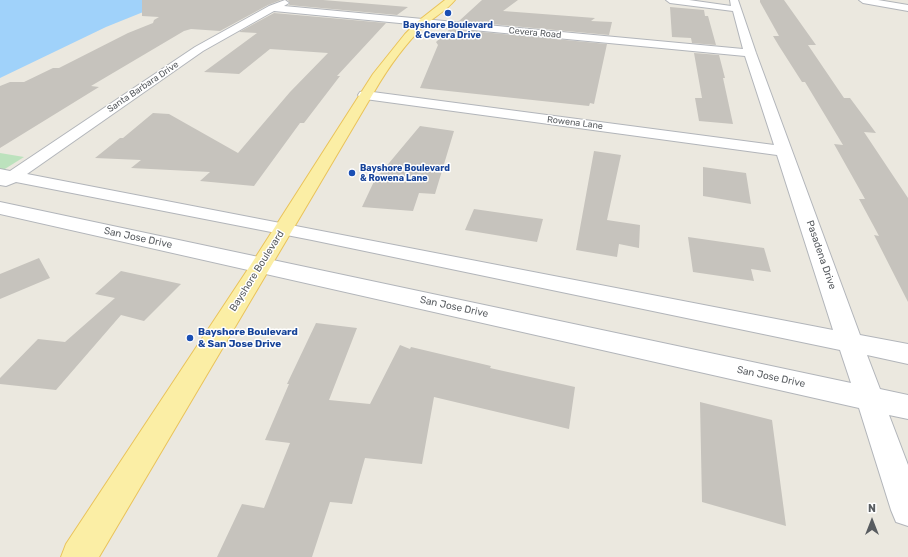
<!DOCTYPE html>
<html>
<head>
<meta charset="utf-8">
<style>
	body { margin:0 }
	#map { position:relative; width:908px; height:557px; overflow:hidden; background:#ebe8df; font-family:Rubik,sans-serif }
	canvas { display:block }
	.north { position:absolute; left:852px; top:501px; width:40px; height:40px; -webkit-text-stroke:3px #fff; paint-order:stroke; rotate:0deg; font-size:11px; font-weight:700; line-height:16px; text-align:center; color:#585c60 }
	.north::after { content:''; display:block; margin:auto; width:14px; height:18px; background:#585c60; clip-path:polygon(50% 0,100% 100%,50% 72%,0 100%) }
</style>
</head>
<body>
<div id="map">
<canvas width="908" height="557"></canvas>
<div class="north">N</div>
</div>
<script>
const ctx = document.querySelector('canvas').getContext('2d');
ctx.lineJoin = 'round';
function fill(path, color) {
  ctx.fillStyle = color;
  ctx.fill(path, 'evenodd');
}
function stroke(path, color, width, dash) {
  ctx.strokeStyle = color;
  ctx.lineWidth = width;
  ctx.lineCap = dash ? 'butt' : 'round';
  ctx.setLineDash(dash || []);
  ctx.stroke(path);
}
function write(font, color, halo, rows, align = 'center') {
  ctx.font = font + ' Rubik,sans-serif';
  ctx.lineWidth = 3;
  ctx.setLineDash([]);
  ctx.textBaseline = 'middle';
  ctx.strokeStyle = halo;
  ctx.fillStyle = color;
  for (const [text, x, y, turn = 0] of rows) {
    ctx.save();
    ctx.translate(x, y);
    ctx.rotate((+turn || 0) * Math.PI / 180);
    ctx.textAlign = isNaN(turn) ? turn : align;
    if (halo) ctx.strokeText(text, 0, 0);
    ctx.fillText(text, 0, 0);
    ctx.restore();
  }
}
fill(new Path2D(`
	M0 153 24 157 0 172Z`), '#bce2bd');
fill(new Path2D(`
	M0 0H173L106 27 0 78Z`), '#a0d2fa');
fill(new Path2D(`
	M142 0H281L268 5 220 31 191 29 184 31 91 86 99 87 0 148V86L10 82H24L53 68H59L128 33 153 23 154 20 159 17 142 16Z
	M288 0H323L408 7 397 15 289 5 290 3Z
	M482 0H518L503 11 595 18 591 21 612 22 609 35 459 21Z
	M760 0H784L816 45H808L844 98H850L876 133 864 132 908 198V302L874 235 879 236 859 199H865L834 144 843 145 805 82H802L779 46 773 36H779L760 2Z
	M670 7 704 10 705 16H708L716 45 692 43 691 38 672 37Z
	M274 13 386 23 337 76H340L304 123H300L254 186 200 181 210 172 131 168 141 160 95 158 120 138H123L153 113 169 114 238 153 290 92 328 53 270 49 239 74 204 72 257 33 239 32Z
	M450 29 607 44 594 104 590 103 589 106 420 88 438 45 436 42Z
	M694 53 719 55 725 78H723L733 124 699 121 695 98H702Z
	M420 126 454 131 435 194 419 193 413 211 362 207 377 175H379Z
	M594 151 621 155 607 220 640 225 639 248 619 244 617 257 576 250Z
	M703 167 746 173 751 204 703 196Z
	M474 209 543 219 537 242 465 230Z
	M688 237 764 248 771 272 751 269 754 281 693 272Z
	M39 258 50 278 0 299V274Z
	M121 271 181 284 144 321 121 315 56 390 0 384V378L38 339 65 342 115 298 95 294Z
	M316 323 357 328 329 400 370 404 400 345 410 349 411 347 491 366 490 368 575 387 569 429 434 397 422 464 365 458 352 504 330 502 312 557H217L242 504 264 508 290 443 265 440 289 384H287Z
	M700 402 772 420 786 526 702 502Z`), '#c6c3bd');
const minor = new Path2D(`
	M285 0 289 3 284 6 743 49 733 11 670 3 666 0H689L731 6 730 0H738L756 53 860 335 908 344V364L867 355 880 389 908 395V419L889 415 908 465V526L896 522 891 510 859 408 0 214V202L851 383 840 350 312 240 16 182 6 186 0 185V169L10 171 195 47 269 6ZM274 11 745 56 774 145 365 91 360 92 358 95 360 98 365 99 777 155 833 330 27 174 203 51Z
	M859 0H878L908 5V11L863 3Z`);
const major = new Path2D(`
	M445 0H455C447 10 434 17 424 26 404 45 388 68 374 92L99 557H61L66 544 250 266 373 74 405 34 417 22Z`);
stroke(minor, '#b2b5ba', 2);
stroke(major, '#eac35a', 2);
fill(minor, '#fff');
fill(major, '#fbeea5');
for (const [x, y, r, color] of [
	[448,13,4,"#1a4fb4"],
	[352,173,4,"#1a4fb4"],
	[190,338,4,"#1a4fb4"]
]) {
  const dot = new Path2D();
  dot.arc(x, y, r, 0, 2 * Math.PI);
  ctx.fillStyle = color;
  ctx.fill(dot);
  stroke(dot, '#fff', 1.5);
}
write('bold 9px', '#164399', '#fff', [
	["Bayshore Boulevard",448,25],
	["& Cevera Drive",448,35],
	["Bayshore Boulevard",360,168,"left"],
	["& Rowena Lane",360,178,"left"]
]);
write('9px', '#585c60', '#fff', [
	["Cevera Road",535,33,5],
	["Santa Barbara Drive",143,87,-34],
	["Rowena Lane",575,123,7]
]);
write('10px', '#585c60', '#fff', [
	["San Jose Drive",138,238,12],
	["Pasadena Drive",821,255,71],
	["Bayshore Boulevard",257,271,-58],
	["San Jose Drive",454,307,12],
	["San Jose Drive",771,377,12]
]);
write('bold 10px', '#164399', '#fff', [
	["Bayshore Boulevard",198,332],
	["& San Jose Drive",198,344]
], 'left');
</script>
</body>
</html>
